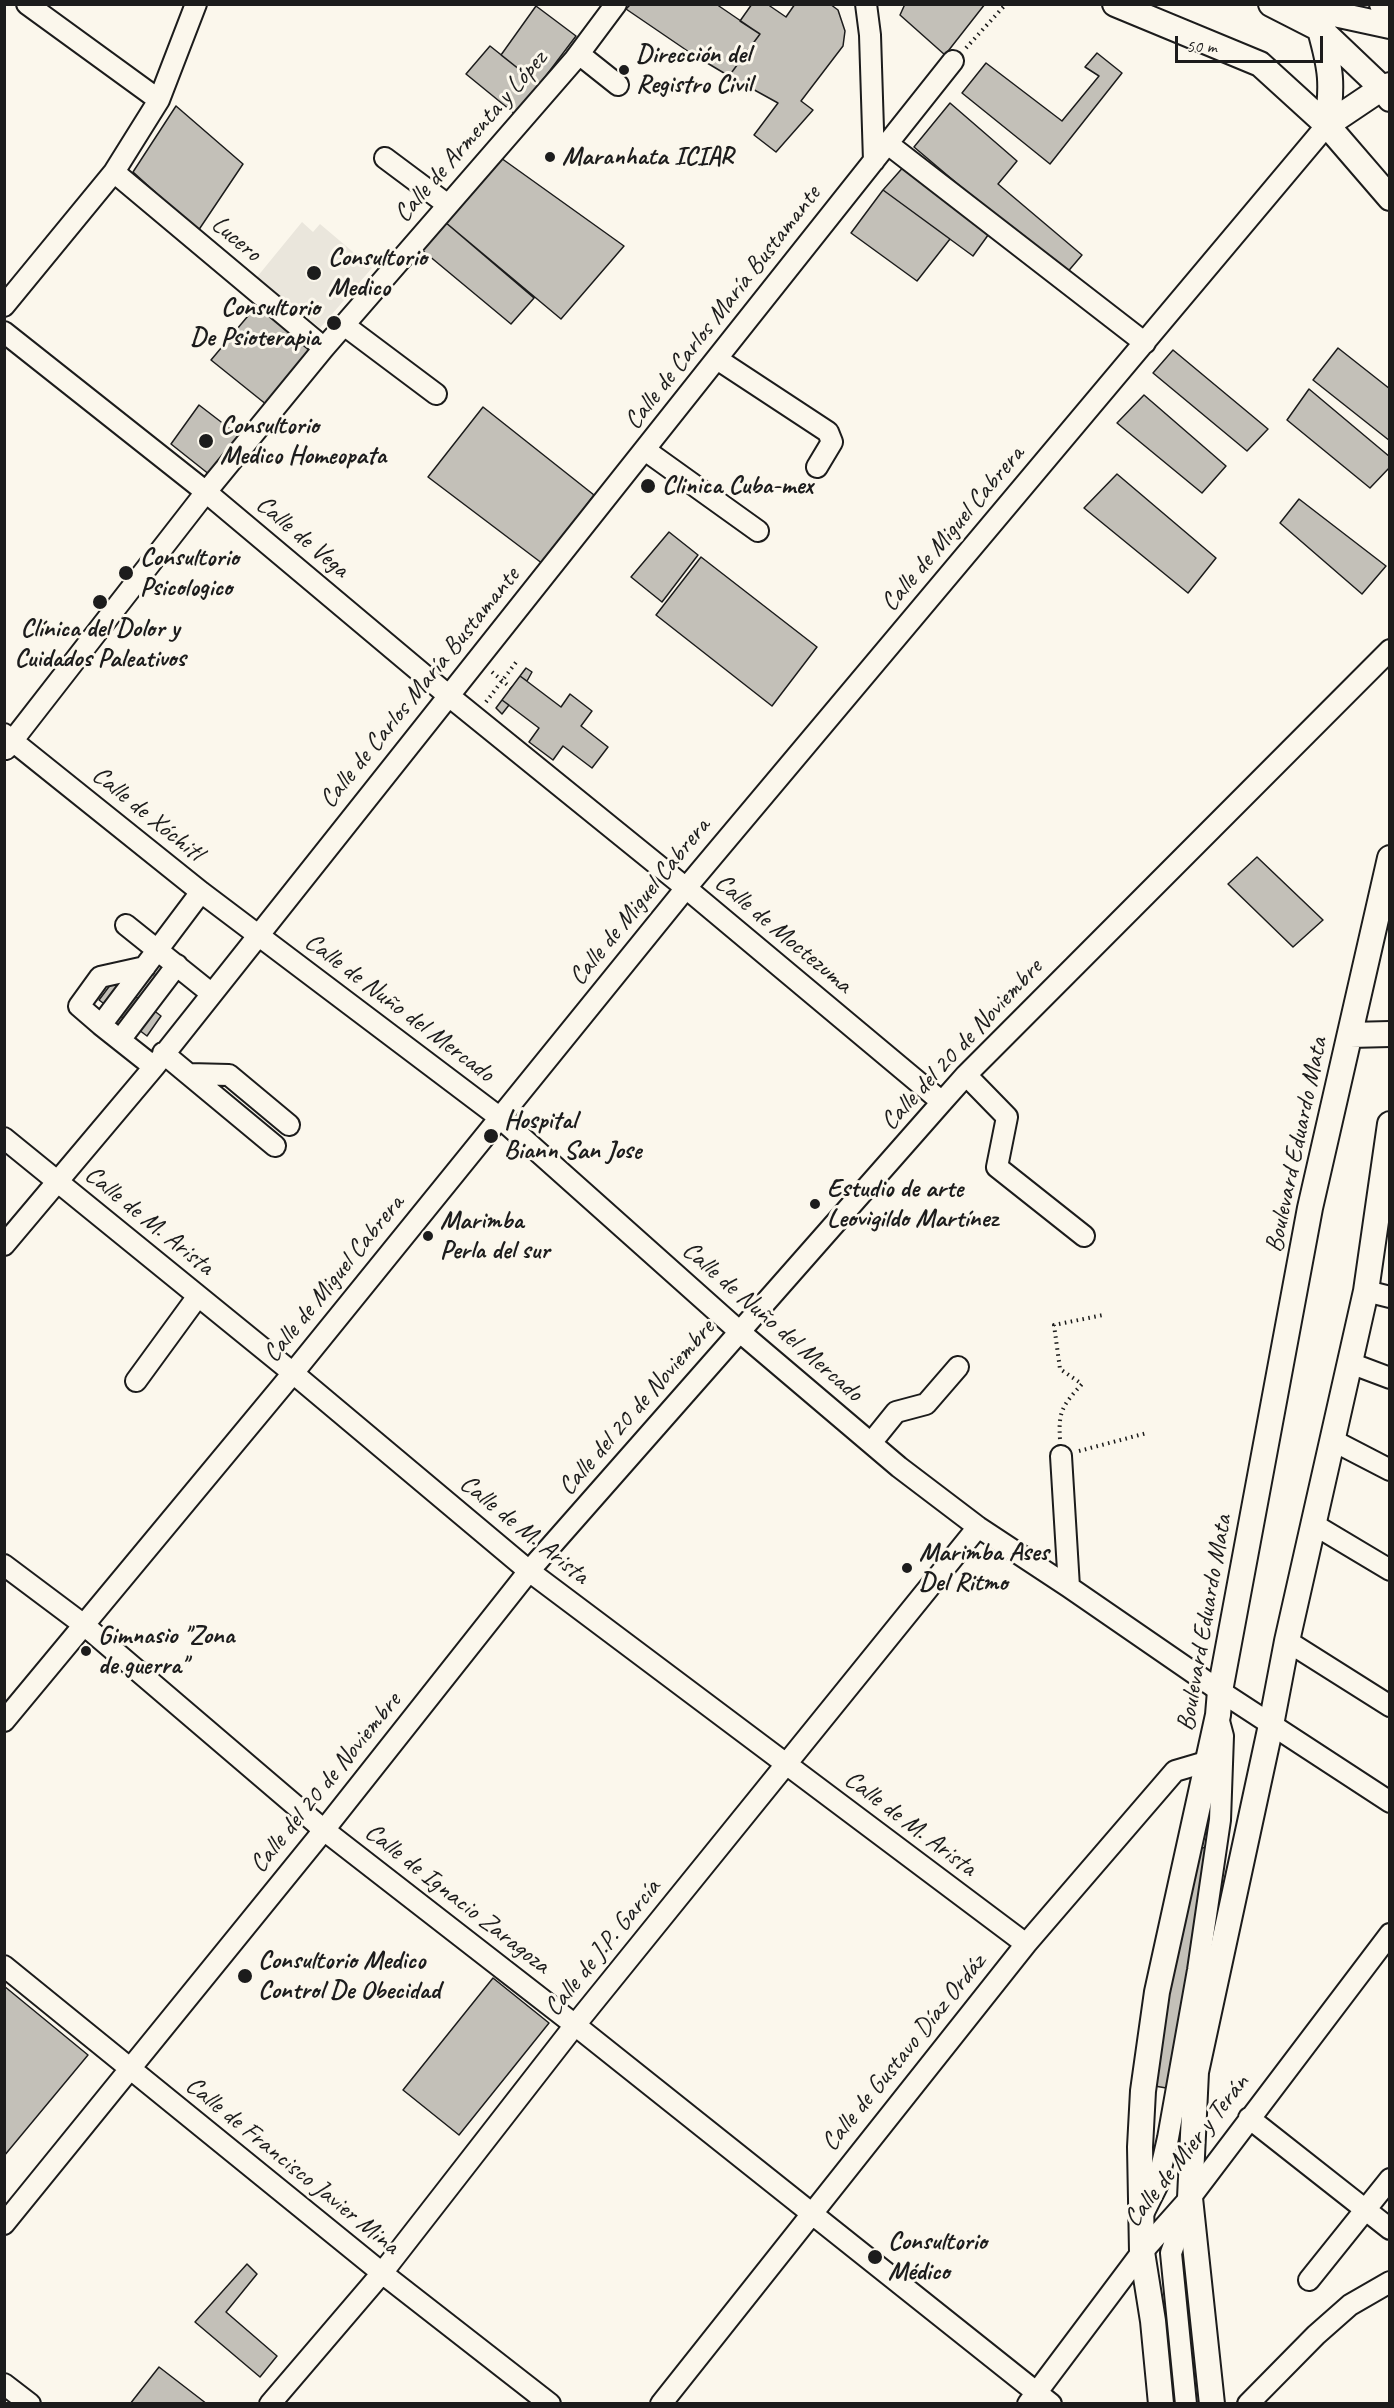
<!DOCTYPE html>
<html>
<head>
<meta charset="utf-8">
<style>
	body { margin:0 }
	#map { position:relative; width:1394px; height:2408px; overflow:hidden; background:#fbf7ec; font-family:Caveat,sans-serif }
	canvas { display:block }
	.frame { position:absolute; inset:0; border:6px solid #1c1c1c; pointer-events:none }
	.scale { position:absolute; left:1175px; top:36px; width:148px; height:27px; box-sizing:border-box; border:3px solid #1c1c1c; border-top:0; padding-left:8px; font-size:18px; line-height:21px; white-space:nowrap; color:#1c1c1c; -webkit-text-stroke:4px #fbf7ec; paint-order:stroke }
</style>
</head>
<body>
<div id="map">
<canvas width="1394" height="2408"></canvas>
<div class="frame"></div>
<div class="scale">50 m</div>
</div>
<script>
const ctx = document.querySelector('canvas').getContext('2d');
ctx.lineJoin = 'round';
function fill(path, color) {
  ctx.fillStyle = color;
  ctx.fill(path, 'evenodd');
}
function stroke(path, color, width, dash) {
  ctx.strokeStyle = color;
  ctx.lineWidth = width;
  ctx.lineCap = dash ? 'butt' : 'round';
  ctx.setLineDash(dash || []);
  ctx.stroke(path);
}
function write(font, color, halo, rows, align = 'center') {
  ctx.font = font + ' Caveat,sans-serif';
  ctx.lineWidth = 6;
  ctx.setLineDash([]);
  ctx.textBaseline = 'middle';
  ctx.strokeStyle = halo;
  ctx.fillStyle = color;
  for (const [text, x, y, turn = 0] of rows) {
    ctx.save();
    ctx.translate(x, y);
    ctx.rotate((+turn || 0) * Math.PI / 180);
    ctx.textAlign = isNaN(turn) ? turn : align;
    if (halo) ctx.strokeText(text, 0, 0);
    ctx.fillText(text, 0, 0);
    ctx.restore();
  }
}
fill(new Path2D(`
	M302 222 313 232 320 224 372 268 320 328 257 277Z`), '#eae6dc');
const building = new Path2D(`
	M631 4H716L760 34 729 76 692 54 626 9Z
	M752 4H767L786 17 795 4H830L838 10 845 31 843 46 801 101 813 110 776 152 754 135 778 103 729 76 760 34 740 21Z
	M905 4H985L945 55 900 15Z
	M536 6 576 36 539 85 501 55Z
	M490 46 539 85 515 114 466 74Z
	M1097 53 1122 73 1050 164 962 93 986 63 1062 121 1099 76 1085 67Z
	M950 103 1017 161 998 184 1082 255 1065 275 914 147Z
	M176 106 243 164 198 231 133 172Z
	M501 158 624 246 561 319 445 222Z
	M906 164 991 231 973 256 883 190Z
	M883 190 950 239 917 281 851 233Z
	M445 222 534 298 511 324 422 250Z
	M258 304 315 350 267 405 211 360Z
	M1338 348 1390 389V441L1313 380Z
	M1173 350 1268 429 1247 451 1153 373Z
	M1309 389 1390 457V467L1370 488 1287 420Z
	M1144 395 1226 466 1202 493 1117 423Z
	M199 405 242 438 210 475 171 444Z
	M483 407 594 495 543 564 428 477Z
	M1117 474 1216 558 1188 593 1084 508Z
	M1299 499 1386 566 1362 594 1280 523Z
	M669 532 698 555 662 602 631 577Z
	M701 557 817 647 772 706 656 615Z
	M526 668 532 672 527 681 520 676Z
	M520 676 561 707 570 694 592 711 581 726 608 747 592 768 563 746 553 760 529 742 539 728 502 700Z
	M502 700 509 705 502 714 496 708Z
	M1257 857 1323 920 1293 947 1228 884Z
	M114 980 161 1016 147 1036 99 1000Z
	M1191 1845 1214 1850 1172 2089 1149 2085Z
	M493 1978 549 2023 459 2135 403 2090Z
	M4 1986 88 2055 4 2156Z
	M247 2264 257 2274 226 2312 277 2356 260 2377 195 2322Z
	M1196 2275 1210 2404H1188L1174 2277Z
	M159 2367 207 2404H130Z`);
fill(building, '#c3c0b8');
stroke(building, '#1c1c1c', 1.5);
const minor = new Path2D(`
	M27 4 159 100
	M866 4 870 35 874 161
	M579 54 618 85
	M888 144 1145 343
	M385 158 448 205
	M114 172 324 348
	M4 306 114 172 159 100 196 4
	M344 325 436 394
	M4 332 206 492 449 696 686 888 942 1102
	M717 359 828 432 832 442 817 467
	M645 450 758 531
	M4 734 201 892 499 1117 740 1332 899 1467 978 1527 1069 1587 1220 1691 1390 1802
	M6 749 206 492 324 348 575 59 616 4
	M126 925 212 994
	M101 1025 79 1006 100 977 145 967
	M120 1040 177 965
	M163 1053 275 1146
	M154 1067 101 1025 201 892
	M189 1074 229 1075 289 1125
	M966 1075 1007 1117 997 1167 1084 1236
	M4 1138 293 1373 529 1571 1026 1944
	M4 1245 154 1067 953 61
	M1366 1291 1390 1297
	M1350 1363 1390 1378
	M136 1381 198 1296
	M1332 1440 1390 1470
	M871 1443 896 1412 926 1404 958 1367
	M1061 1456 1069 1587
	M1313 1524 1390 1570
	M4 1565 84 1625 324 1830 575 2025 1051 2404
	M1287 1641 1390 1706
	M4 1721 293 1373 686 888 1327 125
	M4 1966 382 2273 550 2404
	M1249 2118 1390 2229
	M1142 2216 1157 2186 1168 2138 1198 1970 1220 1820 1223 1736 1219 1721
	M4 2224 324 1830 529 1571 942 1102 966 1075 1390 650
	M1309 2280 1390 2179
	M4 2384 30 2404
	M270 2404 382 2273 575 2025 978 1527
	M661 2404 1026 1944 1175 1771 1209 1761
	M1028 2404 1142 2252 1190 2198 1390 1934
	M1186 2404 1171 2253 1188 2206
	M1248 2404 1316 2335 1350 2305 1390 2282`);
const major = new Path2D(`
	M1115 4 1260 64 1327 125 1390 198
	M1271 4 1320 29 1382 88 1390 99
	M1382 4 1390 6
	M1293 5 1390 26
	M1320 30C1331 69 1333 84 1327 125
	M1327 125 1382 88 1390 85
	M1350 1035 1390 1034
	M1161 2404 1153 2321 1142 2252 1140 2147 1143 2091 1157 1992 1218 1715 1220 1691 1310 1208 1390 858
	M1212 2404 1190 2198 1196 2072 1271 1725 1287 1641 1366 1291 1390 1124`);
stroke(minor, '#1c1c1c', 24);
stroke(major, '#1c1c1c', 28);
stroke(new Path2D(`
	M966 48 1006 4
	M492 672 511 688
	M486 702 517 661
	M1060 1439C1058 1411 1063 1405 1082 1384L1060 1369 1054 1325 1103 1315
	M1079 1451 1147 1433`), '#1c1c1c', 4, [1.5, 4.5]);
stroke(minor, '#fbf7ec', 20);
stroke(major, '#fbf7ec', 24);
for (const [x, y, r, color] of [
	[624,70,6,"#1c1c1c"],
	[550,157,6,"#1c1c1c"],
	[314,273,8,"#1c1c1c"],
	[334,323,8,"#1c1c1c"],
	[206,441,8,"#1c1c1c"],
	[648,486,8,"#1c1c1c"],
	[126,573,8,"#1c1c1c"],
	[100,602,8,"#1c1c1c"],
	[491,1136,8,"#1c1c1c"],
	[815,1204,6,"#1c1c1c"],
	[428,1236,6,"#1c1c1c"],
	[907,1568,6,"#1c1c1c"],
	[86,1651,6,"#1c1c1c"],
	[245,1976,8,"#1c1c1c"],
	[875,2257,8,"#1c1c1c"]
]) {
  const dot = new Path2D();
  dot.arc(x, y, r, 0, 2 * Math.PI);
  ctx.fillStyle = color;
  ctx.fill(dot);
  stroke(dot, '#fbf7ec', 2);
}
write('bold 26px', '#1c1c1c', '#fbf7ec', [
	["Dirección del",636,55],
	["Registro Civil",636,85],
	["Maranhata ICIAR",562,157],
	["Consultorio",328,258],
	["Medico",328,288],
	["Consultorio",320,308,"right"],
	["De Psioterapia",320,338,"right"],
	["Consultorio",220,426],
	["Medico Homeopata",220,456],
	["Clinica Cuba-mex",662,486],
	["Consultorio",140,558],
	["Psicologico",140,588],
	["Clínica del Dolor y",100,629,"center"],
	["Cuidados Paleativos",100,659,"center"],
	["Hospital",504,1121],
	["Biann San Jose",504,1151],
	["Estudio de arte",827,1189],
	["Leovigildo Martínez",827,1219],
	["Marimba",440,1221],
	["Perla del sur",440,1251],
	["Marimba Ases",919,1553],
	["Del Ritmo",919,1583],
	["Gimnasio \"Zona",98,1636],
	["de guerra\"",98,1666],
	["Consultorio Medico",258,1961],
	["Control De Obecidad",258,1991],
	["Consultorio",888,2242],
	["Médico",888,2272]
], 'left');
write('26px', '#1c1c1c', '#fbf7ec', [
	["Calle de Armenta y López",471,137,-49],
	["Lucero",236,239,40],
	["Calle de Carlos María Bustamante",723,308,-52],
	["Calle de Miguel Cabrera",953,529,-50],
	["Calle de Vega",302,537,40],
	["Calle de Carlos María Bustamante",420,688,-51],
	["Calle de Xóchitl",147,814,39],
	["Calle de Miguel Cabrera",640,902,-51],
	["Calle de Moctezuma",783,934,40],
	["Calle de Nuño del Mercado",399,1008,37],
	["Calle del 20 de Noviembre",962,1045,-47],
	["Boulevard Eduardo Mata",1297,1145,-78],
	["Calle de M. Arista",149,1221,39],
	["Calle de Miguel Cabrera",334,1279,-51],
	["Calle de Nuño del Mercado",772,1322,41],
	["Calle del 20 de Noviembre",637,1408,-49],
	["Calle de M. Arista",524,1530,39],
	["Boulevard Eduardo Mata",1205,1623,-80],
	["Calle del 20 de Noviembre",326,1783,-51],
	["Calle de M. Arista",910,1824,37],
	["Calle de Ignacio Zaragoza",457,1899,38],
	["Calle de J.P. García",603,1948,-51],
	["Calle de Gustavo Díaz Ordáz",904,2053,-51],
	["Calle de Mier y Terán",1187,2151,-52],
	["Calle de Francisco Javier Mina",292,2166,39]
]);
</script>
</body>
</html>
